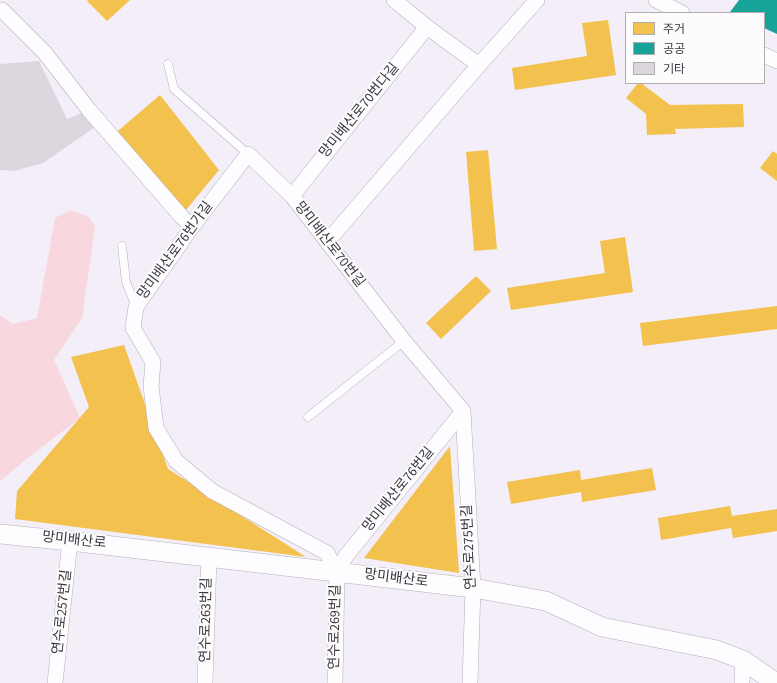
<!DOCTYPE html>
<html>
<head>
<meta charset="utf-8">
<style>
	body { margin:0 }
	#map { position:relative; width:777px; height:683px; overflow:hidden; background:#f3eef8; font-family:"Source Sans 3","Noto Sans KR",sans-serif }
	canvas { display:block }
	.legend { position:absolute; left:625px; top:12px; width:140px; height:72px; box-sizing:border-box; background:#fcfcfc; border:1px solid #afadb1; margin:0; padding:5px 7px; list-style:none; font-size:12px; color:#3c3741 }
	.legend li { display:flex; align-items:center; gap:8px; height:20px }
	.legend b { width:20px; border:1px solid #afadb1 }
</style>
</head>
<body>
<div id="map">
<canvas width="777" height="683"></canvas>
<ul class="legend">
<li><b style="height:11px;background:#f2c14e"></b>주거</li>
<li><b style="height:11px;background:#17a398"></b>공공</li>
<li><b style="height:11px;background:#ddd6de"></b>기타</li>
</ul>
</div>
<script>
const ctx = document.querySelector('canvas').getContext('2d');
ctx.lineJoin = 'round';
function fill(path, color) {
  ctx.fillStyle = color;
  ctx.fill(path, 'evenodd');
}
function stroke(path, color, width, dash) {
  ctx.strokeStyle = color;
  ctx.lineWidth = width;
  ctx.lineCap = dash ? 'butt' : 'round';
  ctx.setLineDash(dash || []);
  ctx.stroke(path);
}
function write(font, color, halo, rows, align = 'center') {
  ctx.font = font + ' "Source Sans 3","Noto Sans KR",sans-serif';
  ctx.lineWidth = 4;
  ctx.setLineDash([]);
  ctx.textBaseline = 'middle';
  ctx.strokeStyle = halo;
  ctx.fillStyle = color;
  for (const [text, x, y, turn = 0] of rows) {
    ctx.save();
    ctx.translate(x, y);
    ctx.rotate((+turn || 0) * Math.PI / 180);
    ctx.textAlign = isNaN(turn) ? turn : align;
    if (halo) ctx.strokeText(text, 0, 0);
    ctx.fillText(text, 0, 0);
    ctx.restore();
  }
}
fill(new Path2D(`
	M71 210 89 217 95 227 82 318 54 360 80 418 29 457 0 481V315L13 324 37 318 55 218Z`), '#f8d7df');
fill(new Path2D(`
	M88 0H130L107 21 87 1Z
	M608 20 616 75 515 90 512 68 587 56 582 23Z
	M638 83H641L670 105 743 104 744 127 675 129 676 134 647 135 646 114 626 98Z
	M160 95 219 170 181 216 112 136Z
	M488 150 497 249 474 251 466 152Z
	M773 151 777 154V181L760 168Z
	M625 237 633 292 511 310 507 288 605 273 600 241Z
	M476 276 491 291 441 339 426 323Z
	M777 306V329L643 346 640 323Z
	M124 345 168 469 306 557 15 519 17 491 89 407 71 357Z
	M450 446 459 573 364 558Z
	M652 468 656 490 582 502 581 492 511 504 507 482 580 470 581 480Z
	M730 506 732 516 777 509V531L733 538 731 528 661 540 658 518Z`), '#f2c14e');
fill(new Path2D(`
	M739 0H777V34L764 28V13L730 12Z`), '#17a398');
fill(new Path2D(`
	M39 61 67 119 89 110 101 123 43 163 14 171 0 170V64Z`), '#ddd6de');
const service = new Path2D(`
	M168 64 174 89 248 154
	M122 246 126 282 136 307
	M308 417 404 341`);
const minor = new Path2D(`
	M394 0 427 27 479 65
	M656 0 682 13
	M0 10H2L45 53 89 110 181 216 192 227
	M764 55 777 61
	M292 196 427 27
	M327 242 479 65 537 0
	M463 411 473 588 470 683
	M337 572 327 553 212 491 176 461 156 428 151 386 153 362 133 328 136 307 192 227 248 154 292 196 404 341 463 411
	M55 683 70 541
	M205 683 209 557
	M335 683 337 572 346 556 463 411
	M742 683 743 660`);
const tertiary = new Path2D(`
	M0 534 70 541 473 588 546 601 602 627 717 650 743 660 776 683`);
stroke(service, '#b4afb9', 9);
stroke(minor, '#b4afb9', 16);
stroke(tertiary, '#b4afb9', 20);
stroke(service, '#fdfcfe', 8);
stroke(minor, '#fdfcfe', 15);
stroke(tertiary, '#fdfcfe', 19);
write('14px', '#3c3741', '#fcfcfc', [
	["망미배산로70번다길",360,111,-51],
	["망미배산로70번길",329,245,52],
	["망미배산로76번가길",176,251,-54],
	["망미배산로76번길",399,490,-51],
	["망미배산로",74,541,6],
	["연수로275번길",470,547,-93],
	["망미배산로",396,579,7],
	["연수로257번길",63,612,-84],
	["연수로263번길",207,620,-89],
	["연수로269번길",336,627,-89]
]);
</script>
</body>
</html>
